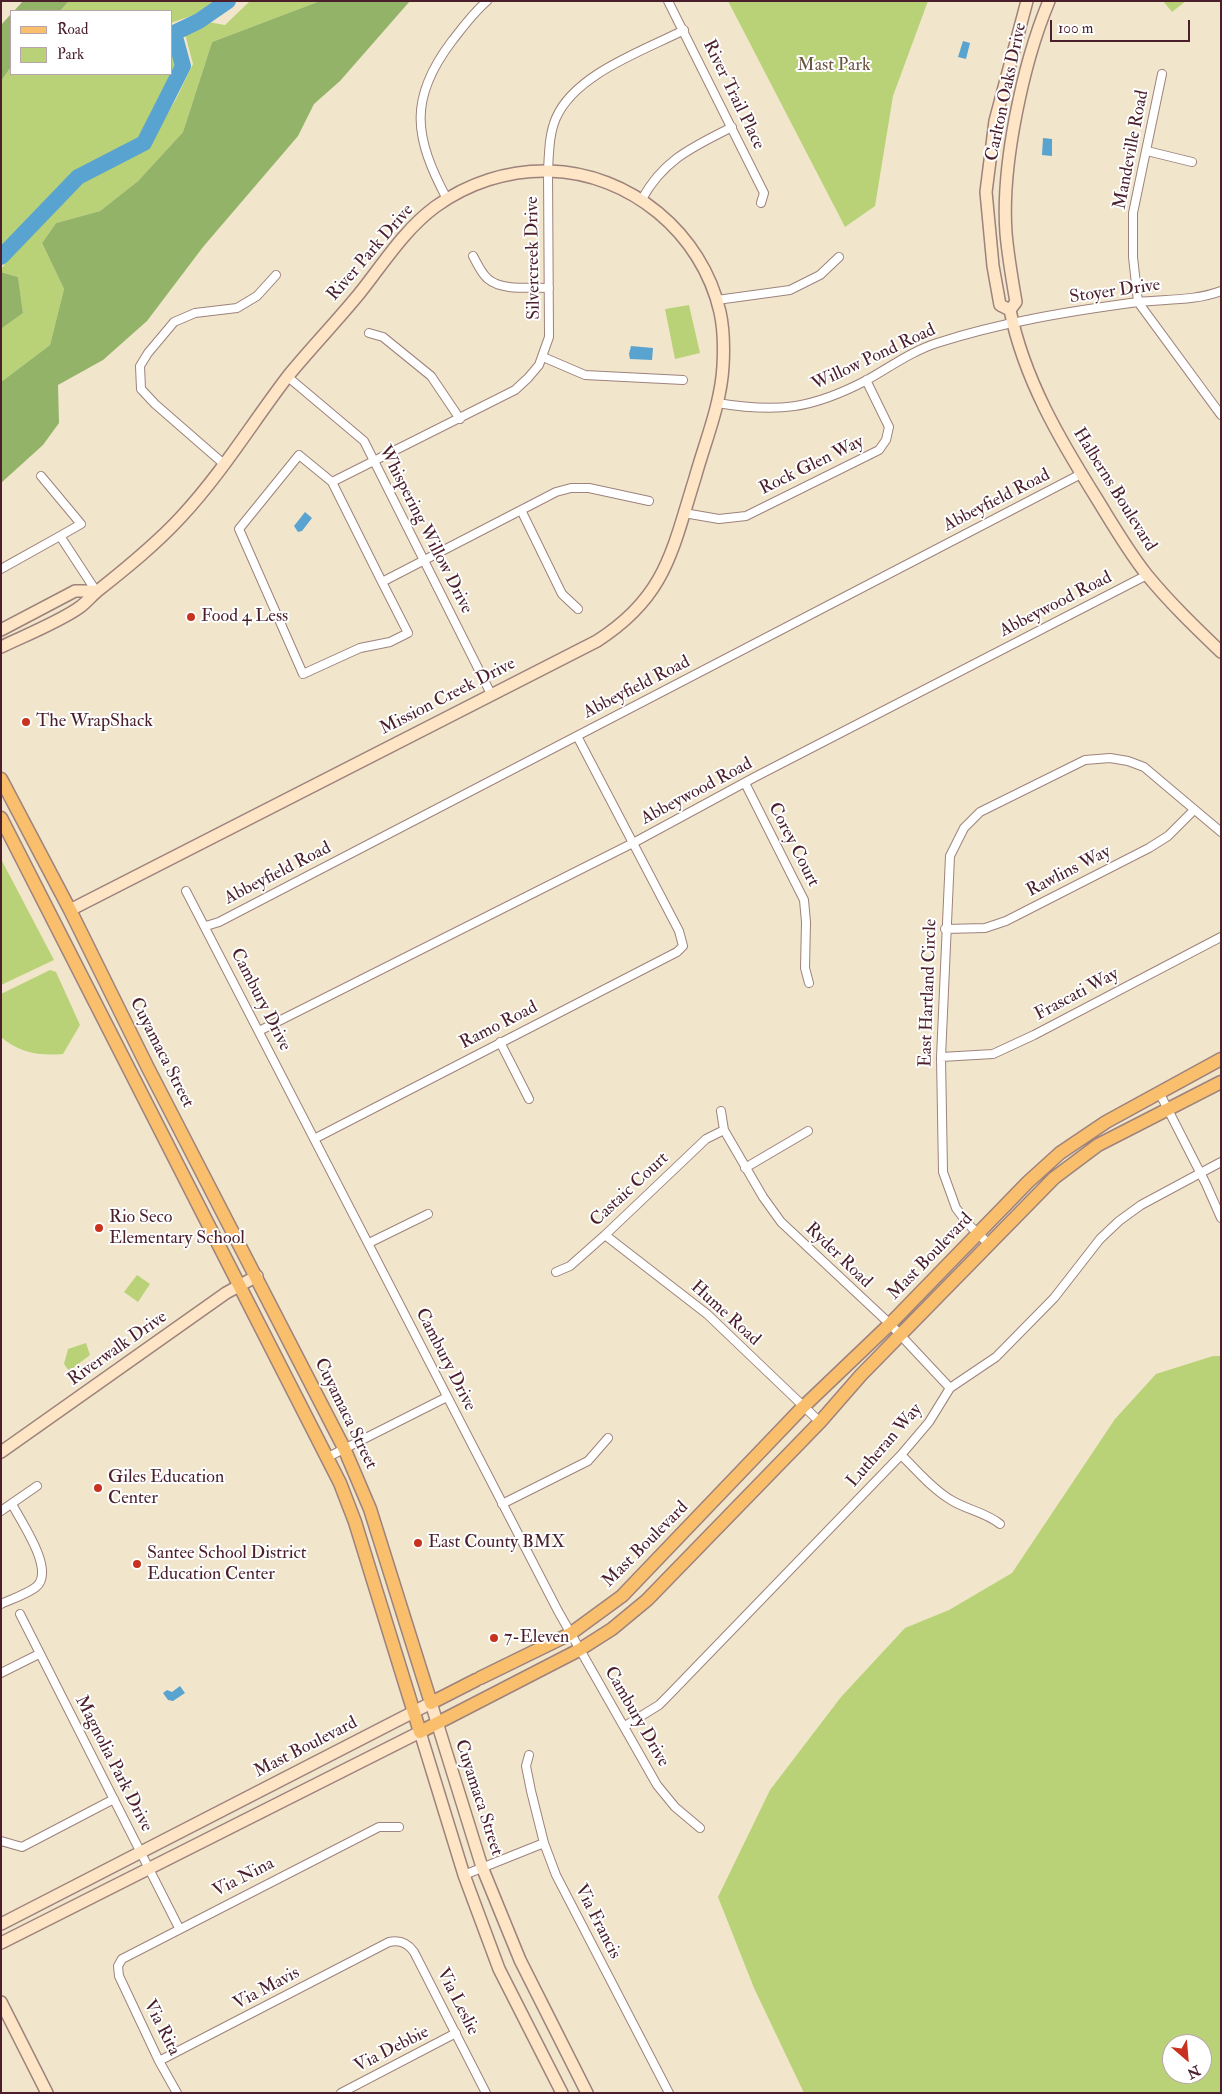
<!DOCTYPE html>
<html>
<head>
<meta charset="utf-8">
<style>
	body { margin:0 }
	#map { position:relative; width:1222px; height:2094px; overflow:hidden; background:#f1e6cc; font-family:"IM FELL Double Pica",serif }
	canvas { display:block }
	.frame { position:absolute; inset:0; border:2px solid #4a1f2b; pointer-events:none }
	.legend { position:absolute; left:10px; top:10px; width:162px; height:65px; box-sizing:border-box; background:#fff; border:1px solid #b7a5aa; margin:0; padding:6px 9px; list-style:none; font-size:15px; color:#4a1f2b }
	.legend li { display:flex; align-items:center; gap:10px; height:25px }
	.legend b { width:25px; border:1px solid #b7a5aa }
	.north { position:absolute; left:1162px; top:2034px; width:50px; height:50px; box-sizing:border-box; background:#fff; border:1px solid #b7a5aa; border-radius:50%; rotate:153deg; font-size:14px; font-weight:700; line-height:20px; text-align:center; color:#4a1f2b }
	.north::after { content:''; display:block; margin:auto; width:18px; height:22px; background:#c8321e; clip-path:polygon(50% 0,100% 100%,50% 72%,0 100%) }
	.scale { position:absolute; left:1050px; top:20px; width:140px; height:22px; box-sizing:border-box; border:2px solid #4a1f2b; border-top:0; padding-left:6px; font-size:15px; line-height:18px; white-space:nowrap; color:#4a1f2b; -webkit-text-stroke:4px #fff; paint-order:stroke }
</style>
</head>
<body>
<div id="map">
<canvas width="1222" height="2094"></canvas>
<div class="frame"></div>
<ul class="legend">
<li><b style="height:6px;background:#f9bf6d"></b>Road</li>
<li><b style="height:14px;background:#bad277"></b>Park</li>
</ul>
<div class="north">N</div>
<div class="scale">100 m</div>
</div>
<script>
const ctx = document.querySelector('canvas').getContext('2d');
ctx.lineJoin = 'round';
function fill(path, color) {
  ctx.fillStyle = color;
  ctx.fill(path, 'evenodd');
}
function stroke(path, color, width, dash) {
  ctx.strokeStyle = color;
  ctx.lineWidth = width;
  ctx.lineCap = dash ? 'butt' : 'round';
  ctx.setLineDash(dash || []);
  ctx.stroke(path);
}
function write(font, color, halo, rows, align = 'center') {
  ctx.font = font + ' "IM FELL Double Pica",serif';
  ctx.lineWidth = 4;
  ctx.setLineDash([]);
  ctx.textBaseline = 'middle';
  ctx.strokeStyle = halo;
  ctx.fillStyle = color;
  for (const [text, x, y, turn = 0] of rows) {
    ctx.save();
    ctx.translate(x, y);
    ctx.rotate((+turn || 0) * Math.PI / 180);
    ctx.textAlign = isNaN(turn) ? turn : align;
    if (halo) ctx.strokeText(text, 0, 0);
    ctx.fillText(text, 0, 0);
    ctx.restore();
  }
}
fill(new Path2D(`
	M69 1H221L216 7 171 23V11H60Z
	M250 1H320L212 42 183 132 138 181 100 211 56 223 42 243 64 289 50 345 1 382V329L23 313 18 277 1 272V269L28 235 78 181 150 143 176 99 193 64 185 34 202 21 225 25Z
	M728 1H928L893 96 875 206 845 227Z
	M1163 1H1186L1172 12Z
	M171 42 178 59 139 142 113 154 77 175 1 251V81L11 67V74H171Z
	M689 305 700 353 675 359 665 309Z
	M1 859 54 960 1 985Z
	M50 970 56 972 80 1025 63 1054C40 1056 19 1053 1 1037V994Z
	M137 1275 150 1284 138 1302 124 1292Z
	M86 1343 90 1355 69 1371 64 1364 68 1349Z
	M1213 1356H1221V2093H804L754 1988 718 1897 770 1790 841 1697 905 1628 949 1610 1012 1573 1115 1419 1156 1374ZM1172 2044H1202V2074H1172Z`), '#bad277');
fill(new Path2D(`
	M23 1H69L60 11H14Z
	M320 1H410L340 81 314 104 298 136 203 247 147 321 103 360 58 385 59 423 43 445 1 483V382L50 345 64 289 42 243 56 223 100 211 138 181 183 132 212 42Z
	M11 14V67L1 81V25Z
	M1 272 18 277 23 313 1 329Z`), '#93b468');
fill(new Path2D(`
	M963 41 970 43 966 59 958 57Z
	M1043 138 1052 139V156L1042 155Z
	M631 346 653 348 652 360 630 359 629 354Z
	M305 512 312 518 302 531 298 532 294 526Z
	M180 1686 185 1693 173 1701 168 1700 163 1693 167 1690 172 1692Z`), '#59a3d0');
stroke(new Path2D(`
	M1 257 78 177 144 143 183 66 174 33 199 21 228 1`), '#59a3d0', 16);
const street = new Path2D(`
	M668 1 764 193 761 203
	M1162 74 1133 213V257L1138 302 1221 415
	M1147 151 1192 162
	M447 199C414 137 408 99 452 41 463 27 473 13 487 1
	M642 199C664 159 693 147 732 127
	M473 256C477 263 481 273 488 279 502 291 531 287 549 288
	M717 300 790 290 820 275 839 257
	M369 333 383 337 431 376 460 419
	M543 357 585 375 683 380
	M288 377 364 441 491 694
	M717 403C778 413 812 409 867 380 890 367 912 351 937 343 1002 322 1071 311 1138 302 1165 299 1195 301 1221 291
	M225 465 155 404 141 389 140 366 148 353 174 322 195 313 237 308 257 296 276 275
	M41 476 81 524 60 536
	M332 482 382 582
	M649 501 589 488H571L556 492 382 582 408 633 390 642 360 648 303 674 239 529 299 455 332 482 515 390 528 378 539 365 549 337 548 171C549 153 549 134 556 118 575 74 643 51 684 30
	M521 510 562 594 578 609
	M684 513 719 519 746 516 879 450 886 440 889 427 866 380
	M1 569 60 536 96 591
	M745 783 804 900 806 922 805 968 809 983
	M186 891 558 1611 657 1785 675 1807 700 1828
	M206 926 219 922 1081 474
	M945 929 985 928 1006 921 1149 848 1168 836 1194 810
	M259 1031 635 842 755 777 1147 575
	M500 1042 529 1099
	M941 1057 993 1054 1034 1035 1221 937
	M1159 1092 1206 1184 1221 1218
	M721 1111 724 1130 763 1197 781 1222 890 1324 950 1388
	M314 1139 677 952 683 946 679 931 577 736
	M745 1168 808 1131
	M605 1235 707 1314 820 1422
	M369 1243 428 1214
	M990 1245 968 1224 956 1208 943 1172 941 1057 950 856 964 828 980 812 1085 760 1110 758 1128 761 1144 767 1221 832
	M556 1272 570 1266 605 1235 706 1139 724 1130
	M901 1455C917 1470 932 1489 951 1500 967 1510 985 1512 1000 1524
	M328 1457 447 1397
	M502 1504 588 1461 608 1438
	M1 1511 37 1486
	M1 1604C12 1599 27 1594 36 1587 56 1571 21 1522 12 1504
	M20 1614 179 1928
	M1 1673 39 1654
	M625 1726 659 1705 668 1696 901 1455 929 1422 950 1388 996 1357 1054 1298 1100 1239 1119 1221 1141 1205 1221 1162
	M529 1755 526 1766 531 1791 544 1843 556 1875 669 2093
	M1 1841 22 1847 114 1799
	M464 1875 544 1843
	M159 2061 389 1942C399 1940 407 1942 414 1952L486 2093
	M177 2093 159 2061 119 1976 118 1966 122 1959 379 1827H399
	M341 2093 456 2033`);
const secondary = new Path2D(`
	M1049 1C1023 63 1001 166 1006 233 1008 256 1012 279 1016 302L1010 310C1024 379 1060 440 1097 499 1113 525 1128 551 1147 575 1170 603 1195 627 1221 652
	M1010 310 1000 305 993 266 986 192 995 121 1027 1
	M1 630 75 591H96
	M1 647C24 636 61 621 80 607 87 602 93 594 100 589 129 566 156 544 181 517 222 473 252 423 288 376 311 348 336 322 359 294 383 264 404 230 435 207 468 183 508 170 549 171 630 173 702 233 720 312 724 330 724 348 723 366 721 404 705 442 695 478 672 551 666 597 597 641L70 910
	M1 1452 226 1293 257 1276
	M1 1924 431 1703 482 1867 520 1960 587 2093
	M1 1943 420 1732 464 1875 499 1969 562 2093
	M1 2002 47 2093`);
const primary = new Path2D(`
	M1 779 70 910 148 1068 344 1448 370 1509 431 1703 476 1680
	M1 818 340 1483 355 1522 420 1732 579 1650 612 1629 647 1600 820 1422 861 1375 1054 1178 1098 1145 1221 1082
	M480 1678 570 1634 622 1596 802 1408 890 1324 1028 1182 1060 1153 1106 1122 1221 1059`);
stroke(street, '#9e827c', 10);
stroke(secondary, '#9e827c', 14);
stroke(primary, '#9e827c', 15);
stroke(street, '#fff', 8);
stroke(secondary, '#fde5c5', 11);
stroke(primary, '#f9bf6d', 12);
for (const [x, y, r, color] of [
	[191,617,5,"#c8321e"],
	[26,722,5,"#c8321e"],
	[99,1228,5,"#c8321e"],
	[98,1488,5,"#c8321e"],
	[418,1543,5,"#c8321e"],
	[137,1564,5,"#c8321e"],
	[494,1638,5,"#c8321e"]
]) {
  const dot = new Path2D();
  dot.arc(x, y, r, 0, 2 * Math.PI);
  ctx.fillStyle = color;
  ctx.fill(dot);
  stroke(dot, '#fff', 2);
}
write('18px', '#6c5542', '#fff', [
	["Mast Park",834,66]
]);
write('18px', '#4a1f2b', '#fff', [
	["Carlton Oaks Drive",1007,92,-78],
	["River Trail Place",733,95,64],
	["Mandeville Road",1132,150,-79],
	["River Park Drive",371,253,-49],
	["Silvercreek Drive",534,258,-91],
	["Stoyer Drive",1115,292,-8],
	["Willow Pond Road",874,358,-25],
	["Rock Glen Way",812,466,-26],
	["Halberns Boulevard",1114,490,58],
	["Abbeyfield Road",997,501,-27],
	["Whispering Willow Drive",425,530,63],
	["Abbeywood Road",1056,605,-27],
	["Abbeyfield Road",637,688,-27],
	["Mission Creek Drive",448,697,-27],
	["Abbeywood Road",697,792,-28],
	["Corey Court",793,845,63],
	["Rawlins Way",1069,872,-27],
	["Abbeyfield Road",278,874,-27],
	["East Hartland Circle",929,993,-88],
	["Frascati Way",1077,995,-28],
	["Cambury Drive",260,1000,63],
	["Ramo Road",499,1026,-27],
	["Cuyamaca Street",161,1053,63],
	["Castaic Court",630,1190,-43],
	["Ryder Road",838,1256,44],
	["Mast Boulevard",931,1257,-46],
	["Hume Road",725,1314,42],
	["Riverwalk Drive",118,1349,-35],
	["Cambury Drive",445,1360,63],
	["Cuyamaca Street",345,1414,64],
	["Lutheran Way",885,1446,-49],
	["Mast Boulevard",646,1545,-45],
	["Cambury Drive",636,1717,60],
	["Mast Boulevard",306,1748,-27],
	["Magnolia Park Drive",113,1764,63],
	["Cuyamaca Street",478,1798,72],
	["Via Nina",244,1878,-27],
	["Via Francis",597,1922,63],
	["Via Mavis",267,1989,-28],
	["Via Leslie",457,2002,63],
	["Via Rita",161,2028,63],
	["Via Debbie",392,2050,-27]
]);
write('18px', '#4a1f2b', '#fff', [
	["Food 4 Less",201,617],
	["The WrapShack",36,722],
	["Rio Seco",109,1218],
	["Elementary School",109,1239],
	["Giles Education",108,1478],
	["Center",108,1499],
	["East County BMX",428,1543],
	["Santee School District",147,1554],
	["Education Center",147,1575],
	["7-Eleven",504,1638]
], 'left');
</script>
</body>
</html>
